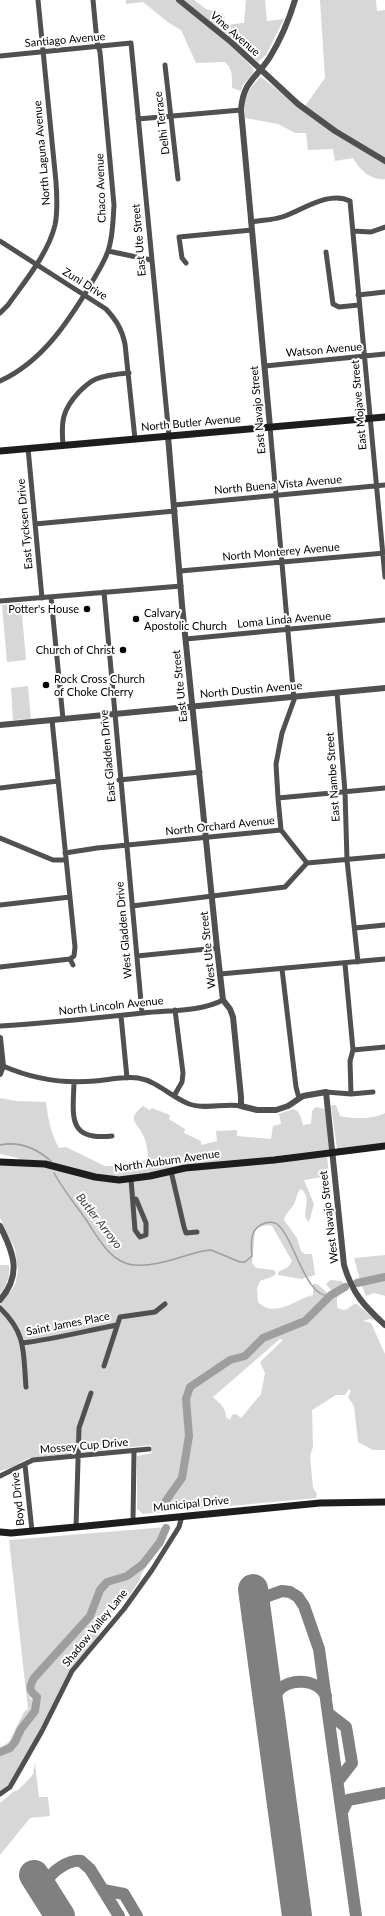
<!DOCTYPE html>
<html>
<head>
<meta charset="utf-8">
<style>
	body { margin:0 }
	canvas { display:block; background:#fff }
</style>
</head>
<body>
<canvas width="385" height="1916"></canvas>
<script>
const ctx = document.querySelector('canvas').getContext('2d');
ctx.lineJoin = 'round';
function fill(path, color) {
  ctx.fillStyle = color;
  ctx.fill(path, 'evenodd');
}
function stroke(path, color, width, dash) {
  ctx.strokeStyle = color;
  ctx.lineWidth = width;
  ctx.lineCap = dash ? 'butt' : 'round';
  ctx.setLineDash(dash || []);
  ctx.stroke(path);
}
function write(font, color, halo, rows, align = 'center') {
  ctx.font = font + ' Lato,sans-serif';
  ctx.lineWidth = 4;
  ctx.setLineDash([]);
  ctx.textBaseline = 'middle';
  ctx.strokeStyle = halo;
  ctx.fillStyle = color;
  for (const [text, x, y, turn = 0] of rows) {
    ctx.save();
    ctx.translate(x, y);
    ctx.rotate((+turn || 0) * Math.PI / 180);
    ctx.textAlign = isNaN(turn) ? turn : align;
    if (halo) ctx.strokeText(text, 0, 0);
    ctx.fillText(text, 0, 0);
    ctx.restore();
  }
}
fill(new Path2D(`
	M126 0H175L229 44 252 67 254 72 243 85 241 91 232 88C232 78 233 69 225 62L196 63 181 30 169 23 143 2 126 4Z
	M183 0H194L206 9 224 14 225 25 244 23 246 0H265L267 21 284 19 266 55 258 62 245 49Z
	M320 0H376L377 11 385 10V158L340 132 305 106 325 78Z
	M261 77 330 130 385 164V179C371 181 359 169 353 158L335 161 333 149 308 150 306 133H295L278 124 245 118C244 98 246 91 261 77Z
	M21 603 26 660 7 662 2 605Z
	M28 686 31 719 13 720 11 688Z
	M0 1098 16 1101 46 1102C48 1119 51 1134 59 1148L66 1147 105 1166H120L149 1159C147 1152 147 1143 144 1137 138 1122 125 1120 143 1106L150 1110 152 1108 170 1115 169 1119 185 1129 184 1133 201 1141V1145L217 1141 216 1131 237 1130V1136L271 1139 273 1126 281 1124 279 1114 293 1109C301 1111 301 1119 303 1125L311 1124 312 1111 316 1107 325 1109 330 1149 114 1178 19 1161 18 1158 0 1154Z
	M333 1105H336L340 1116C355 1119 371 1120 385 1113V1143L337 1149 331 1106Z
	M327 1156 329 1176 304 1180 314 1204 309 1222C299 1215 314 1199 301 1189 296 1193 297 1199 294 1204 291 1210 285 1213 284 1220L297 1238 301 1251 305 1254H312L315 1275 301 1279 278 1275V1272L288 1267 292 1261 272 1226C265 1224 259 1226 255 1231L252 1263 256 1268 274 1270 276 1273 274 1276 260 1281 257 1288 258 1302C276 1319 295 1299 313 1295V1284H317L329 1294 331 1290 326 1284 330 1280 342 1281 345 1287 322 1302 304 1319 262 1335 244 1353 229 1359 190 1385 184 1404 188 1436 181 1478 165 1502H166L184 1476 190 1434 188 1399 192 1388 222 1368 250 1354 267 1338 312 1318 331 1298 346 1288 337 1298V1307C345 1313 347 1309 354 1304H357L375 1320 369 1319 363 1321 371 1323 385 1354V1450H373L358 1442 354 1406 348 1397 351 1391 349 1389 345 1395H336L312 1410 313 1447 310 1456 313 1488 317 1494 316 1498 143 1514 137 1509V1456L152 1453 151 1445 29 1458 13 1467 0 1471V1305L15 1285 18 1270 15 1249 0 1218V1165L48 1167 127 1182 177 1172ZM280 1339 283 1340 260 1362 265 1373 261 1394 241 1418 236 1414 232 1415 230 1420 226 1417C226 1407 219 1403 213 1397Z
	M385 1255V1275L360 1280 354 1258Z
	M0 1265H9C10 1276 7 1285 0 1294Z
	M385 1279V1296L374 1293 366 1296 361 1284Z
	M167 1527V1532L141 1575 140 1580 129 1596 110 1613 95 1640 72 1667 40 1731 9 1784 0 1791V1753L10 1749 16 1743 21 1731 35 1715 40 1699 34 1687 36 1680 57 1654 90 1619 102 1590 106 1585 127 1578 149 1561 165 1534 166 1528 144 1562 127 1575 107 1580 103 1583 98 1591 88 1616 32 1677 27 1688 29 1696 34 1703 32 1713 24 1723 14 1741 9 1747 0 1751V1748L9 1742 24 1712 28 1709 9 1540Z
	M35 1763 39 1797H48L50 1816 30 1818 0 1855V1803L13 1792 18 1790 30 1778 33 1774Z`), '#d7d7d7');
stroke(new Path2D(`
	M0 1145C19 1141 36 1148 51 1161
	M54 1173C64 1191 76 1205 87 1221 98 1238 111 1263 134 1265 158 1267 180 1256 203 1251L211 1250 240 1262H245L252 1256C251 1243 249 1228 265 1223 269 1222 273 1221 277 1224 294 1236 306 1302 331 1295`), '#9e9e9e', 1.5);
stroke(new Path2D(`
	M357 1283 385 1277
	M165 1502 182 1478 189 1436 186 1399 190 1387 230 1360 245 1356 263 1338 305 1321 331 1295 345 1287
	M0 1752 10 1748 15 1742 21 1729 35 1711 37 1697C29 1691 29 1687 34 1678L90 1616 100 1590 107 1582 127 1576 143 1564 160 1542 166 1528`), '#9e9e9e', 8);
stroke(new Path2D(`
	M258 1620V1604L265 1597 282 1591 290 1592 298 1597 304 1606 319 1649 356 1916
	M329 1714 346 1727 352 1763 338 1781
	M271 1717C271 1707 271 1699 278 1691 290 1677 318 1679 326 1696
	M342 1812 348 1800 385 1793
	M103 1890 124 1894 137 1916
	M47 1895C46 1891 45 1886 47 1882 51 1871 70 1859 81 1861L90 1869 119 1916`), '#808080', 12);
stroke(new Path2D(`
	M253 1589 297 1916
	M34 1875 60 1916`), '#808080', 30);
stroke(new Path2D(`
	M0 56 131 43 169 436
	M165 65C169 103 174 141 178 179
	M138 119 241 110
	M350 201 385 577
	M251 222C262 220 273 220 282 217 301 211 329 190 350 201
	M353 231 371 232 385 227
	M0 241 106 309C116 320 122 329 125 344L135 439
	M108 251 151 260
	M326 252 333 304 339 307 359 305
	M186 263 182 258 179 237 252 230
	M358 295 385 292
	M0 313 8 305C25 281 48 254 55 225 58 211 57 196 56 182L38 0
	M265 366 385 354
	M0 381C42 362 68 322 91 284 97 273 104 263 108 251 113 237 113 220 114 205L100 52 97 42 93 0
	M270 427 294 700 282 733 276 764 278 798 281 830 307 863
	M63 445C61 422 62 410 79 392 84 387 89 382 96 379 106 375 118 374 129 373
	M28 448 42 598
	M174 505 385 485
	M35 524 175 511
	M180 571 385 553
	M104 592 142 1013
	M51 597 63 719
	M0 601 181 586
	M186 639 385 620
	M337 693 345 792 347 860 358 962
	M52 720 75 947 74 956 70 959
	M119 780 200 772
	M0 788 58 781
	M278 798 385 788
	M0 838 53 860H66
	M65 853 97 848 281 830
	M307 863 385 856
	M0 905 70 897
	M132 906 285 887 307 863
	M355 928 385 925
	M137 956 217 948
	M70 959 73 965
	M0 967 70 959
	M282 969 296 1087 299 1098
	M220 974 385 959
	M121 1016 127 1078
	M0 1026C48 1023 95 1018 143 1013 169 1010 200 1012 223 1000
	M353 1050 385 1047
	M3 1066C33 1079 63 1084 95 1081 108 1080 125 1076 138 1078 157 1081 171 1097 189 1104 206 1110 224 1103 241 1106
	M74 1083C73 1116 67 1141 112 1136
	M326 1092 351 1094 350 1061 353 1050 345 964
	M351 1094 373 1092
	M174 1096 182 1082 183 1073 175 1010
	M171 1171 184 1227 186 1233 197 1232
	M131 1179 135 1230 140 1237 146 1235V1223L136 1199H133
	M0 1308C27 1334 23 1352 26 1387
	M22 1343C55 1339 85 1331 117 1325
	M104 1366 120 1317 155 1312 165 1304
	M25 1465 32 1531
	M0 1476 33 1460 149 1449
	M133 1521 134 1451
	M76 1527 79 1428 91 1393
	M0 1794 10 1787 42 1731 72 1671 124 1609 152 1570 179 1527 182 1516`), '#505050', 5);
stroke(new Path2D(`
	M179 0 231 42 298 104 335 131 385 161
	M270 427 241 110C243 81 256 79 270 57 281 39 289 20 295 0
	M168 436 182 605 217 948 223 1000 230 1009 233 1017 241 1097V1106L257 1110H276L288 1106 303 1096 326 1092 344 1265C352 1293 364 1306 385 1325
	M0 725 385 688
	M0 1038 3 1066 0 1074
	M0 1226C14 1253 22 1275 0 1300`), '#505050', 6);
stroke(new Path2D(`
	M0 451 385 417
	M0 1162 45 1164 95 1177 119 1180 150 1176 185 1168 274 1160 385 1146
	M0 1532 11 1533 76 1527 320 1503 385 1502`), '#1d1d1d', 7);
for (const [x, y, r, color] of [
	[87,609,4,"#000"],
	[136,619,4,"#000"],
	[123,650,4,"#000"],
	[46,685,4,"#000"]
]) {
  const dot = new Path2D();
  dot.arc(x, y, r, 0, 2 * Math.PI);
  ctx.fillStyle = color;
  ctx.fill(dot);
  stroke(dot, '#fff', 1.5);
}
write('11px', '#000', '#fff', [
	["Vine Avenue",235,34,41],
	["Santiago Avenue",65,40,-5],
	["Delhi Terrace",162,123,-97],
	["North Laguna Avenue",42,153,-95],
	["Chaco Avenue",101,188,-92],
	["East Ute Street",139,240,-95],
	["Zuni Drive",85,284,32],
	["Watson Avenue",324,350,-5],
	["East Mojave Street",359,405,-95],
	["East Navajo Street",258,410,-95],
	["North Butler Avenue",191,423,-5],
	["North Buena Vista Avenue",278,485,-5],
	["East Tycksen Drive",25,524,-95],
	["North Monterey Avenue",281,552,-5],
	["Loma Linda Avenue",284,620,-5],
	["East Ute Street",180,686,-96],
	["North Dustin Avenue",251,690,-5],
	["East Gladden Drive",108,756,-95],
	["East Nambe Street",333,777,-94],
	["North Orchard Avenue",220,826,-6],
	["West Gladden Drive",124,930,-95],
	["West Ute Street",208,950,-96],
	["North Lincoln Avenue",111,1006,-6],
	["North Auburn Avenue",167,1161,-8],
	["West Navajo Street",329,1217,-97],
	["Saint James Place",68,1324,-11],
	["Mossey Cup Drive",84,1446,-5],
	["Boyd Drive",18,1499,-96],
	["Municipal Drive",191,1504,-6],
	["Shadow Valley Lane",95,1628,-51]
]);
write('11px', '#000', '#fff', [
	["Potter's House",79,609],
	["Calvary",144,613,"left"],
	["Apostolic Church",144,626,"left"],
	["Church of Christ",115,650],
	["Rock Cross Church",54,679,"left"],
	["of Choke Cherry",54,692,"left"]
], 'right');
write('italic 12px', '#3f3f3f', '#fff', [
	["Butler Arroyo",99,1221,52]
]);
</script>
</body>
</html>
